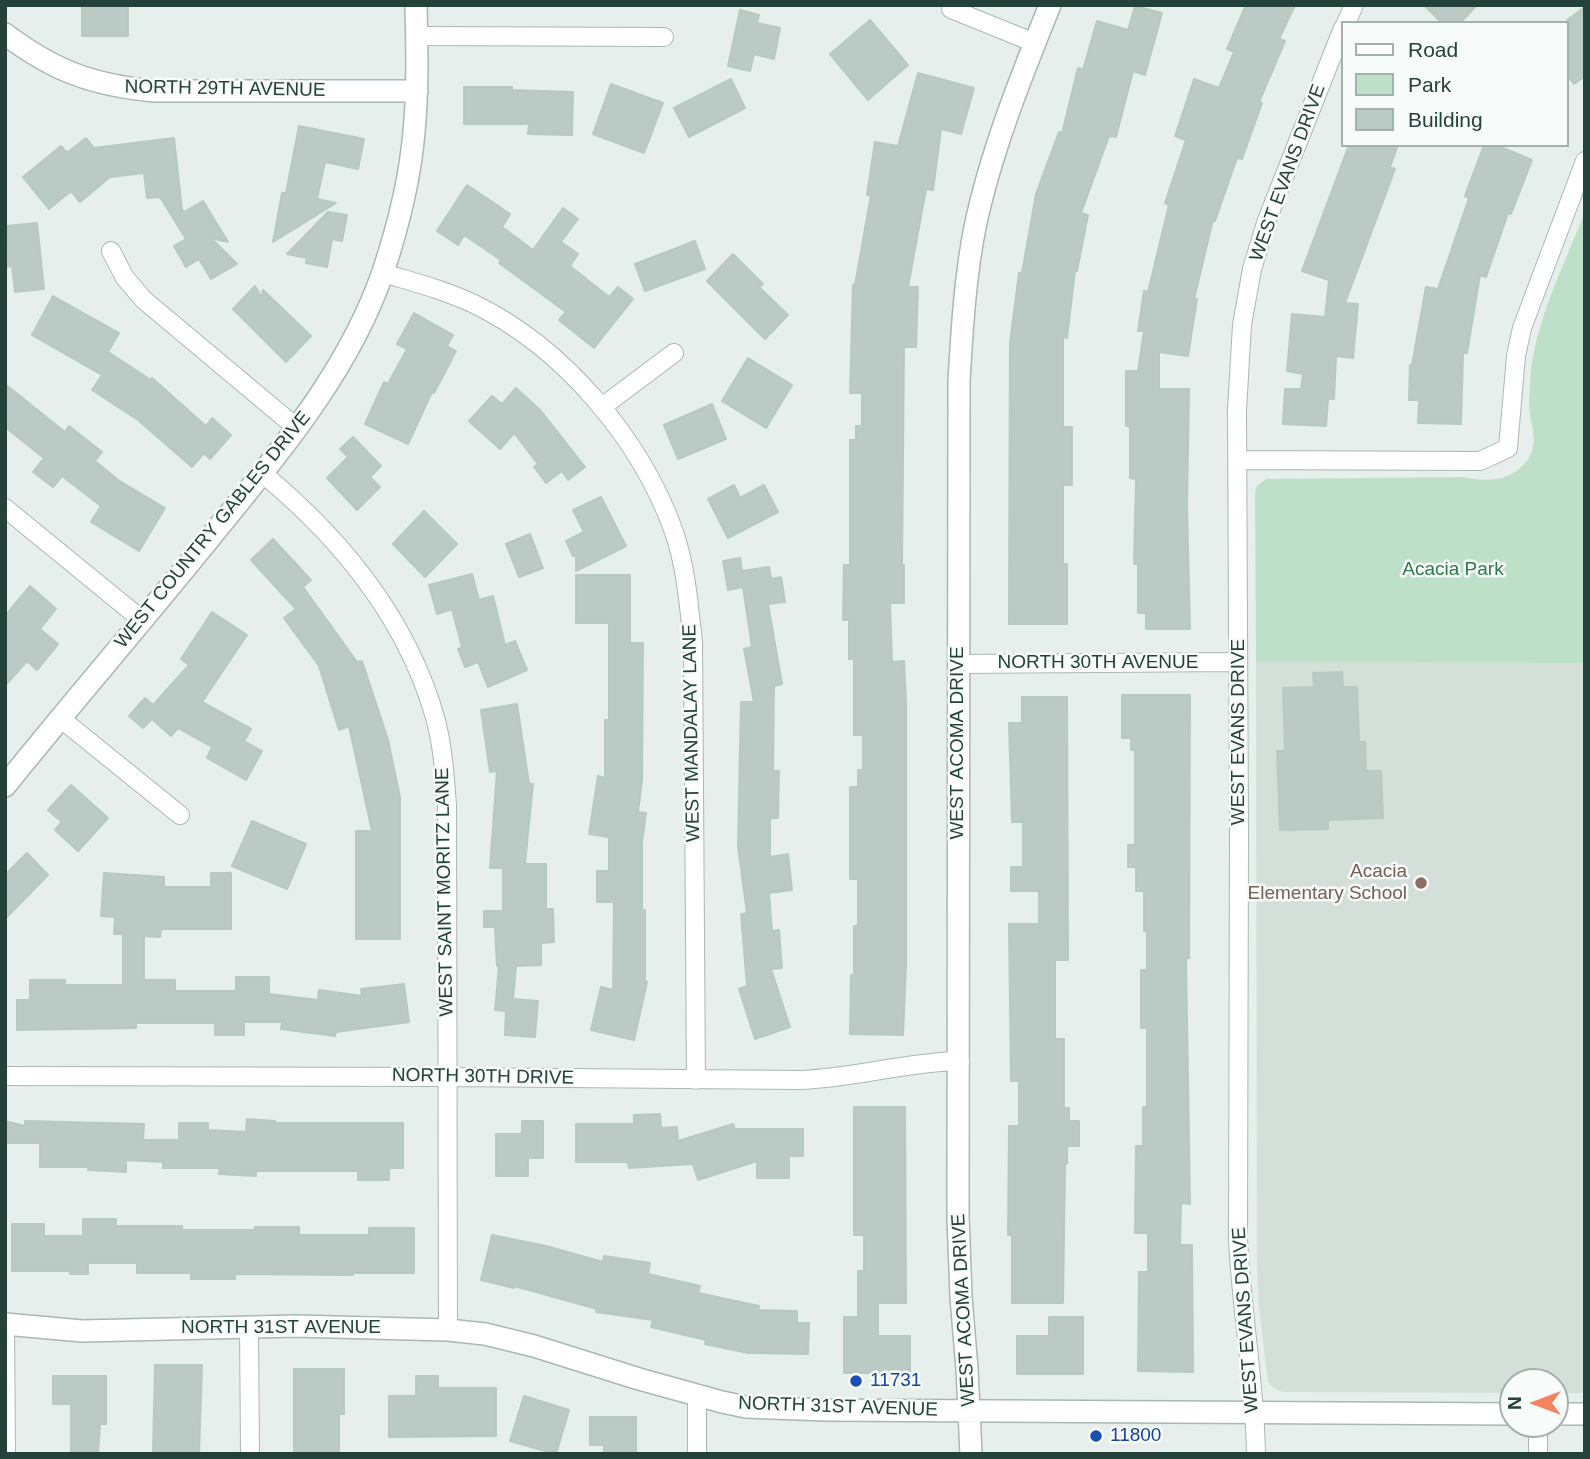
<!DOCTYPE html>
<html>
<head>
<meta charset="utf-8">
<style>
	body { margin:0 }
	#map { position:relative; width:1590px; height:1459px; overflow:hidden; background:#e6efeb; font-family:Arial,sans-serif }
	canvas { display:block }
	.frame { position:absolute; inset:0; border:7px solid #24423a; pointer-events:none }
	.legend { position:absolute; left:1341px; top:21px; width:228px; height:126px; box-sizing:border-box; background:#f7fbf9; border:2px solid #a3b1ad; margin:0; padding:9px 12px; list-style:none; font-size:21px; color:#24423a }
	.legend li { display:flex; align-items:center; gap:14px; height:35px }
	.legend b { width:35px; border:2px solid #a3b1ad }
	.north { position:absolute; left:1499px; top:1368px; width:70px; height:70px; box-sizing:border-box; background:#f7fbf9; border:2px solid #a3b1ad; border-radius:50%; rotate:270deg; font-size:19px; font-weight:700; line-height:28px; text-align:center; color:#24423a }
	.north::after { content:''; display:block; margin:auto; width:24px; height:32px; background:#f4845f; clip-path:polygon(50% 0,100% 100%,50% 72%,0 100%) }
</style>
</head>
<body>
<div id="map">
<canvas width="1590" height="1459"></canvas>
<div class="frame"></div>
<ul class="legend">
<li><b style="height:9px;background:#fff"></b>Road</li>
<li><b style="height:19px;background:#bfe0c8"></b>Park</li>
<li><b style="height:19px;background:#bbcac4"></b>Building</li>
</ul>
<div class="north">N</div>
</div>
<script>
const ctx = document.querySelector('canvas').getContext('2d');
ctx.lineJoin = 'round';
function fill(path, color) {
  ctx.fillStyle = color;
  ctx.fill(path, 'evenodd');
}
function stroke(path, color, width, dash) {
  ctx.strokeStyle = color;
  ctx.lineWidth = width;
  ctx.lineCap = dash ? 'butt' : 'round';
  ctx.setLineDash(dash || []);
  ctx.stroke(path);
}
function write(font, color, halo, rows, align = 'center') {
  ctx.font = font + ' Arial,sans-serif';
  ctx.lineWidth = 5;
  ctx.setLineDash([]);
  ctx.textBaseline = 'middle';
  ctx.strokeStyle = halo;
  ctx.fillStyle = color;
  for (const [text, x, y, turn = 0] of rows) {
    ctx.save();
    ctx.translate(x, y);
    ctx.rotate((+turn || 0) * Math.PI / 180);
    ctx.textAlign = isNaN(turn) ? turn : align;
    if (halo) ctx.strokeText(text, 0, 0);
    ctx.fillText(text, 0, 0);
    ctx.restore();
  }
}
fill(new Path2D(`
	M1256 662 1585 663V1393H1555V1382H1513V1393L1282 1392 1274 1388 1268 1382 1259 1308 1257 1266Z`), '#d4dfda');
fill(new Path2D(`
	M1585 212V663L1256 662 1255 492 1257 486 1266 479 1462 477C1489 482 1512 482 1529 458 1539 442 1530 423 1529 406 1529 397 1530 388 1530 379 1535 321 1564 265 1585 212Z`), '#bfe0c8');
const building = new Path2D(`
	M82 5H128V36H82Z
	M1246 5H1295L1279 39 1285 41 1259 102 1262 103 1242 159 1237 158 1215 221 1213 220 1194 299H1197L1188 356 1159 352V389H1189L1187 506 1190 629H1146V613H1138V564H1134L1136 479 1130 478V426H1126V371H1138L1144 331H1138L1144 291 1148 292 1169 205 1165 203 1186 140 1175 136 1194 79 1219 88 1234 52 1227 49Z
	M1424 5H1477L1460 23H1442Z
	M1135 6 1162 13 1145 75 1133 71 1116 137 1109 136 1081 213 1088 215 1077 271H1075L1067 338 1063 337V427H1072V485H1063V564H1067V624H1009L1010 343 1019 273H1022L1036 194 1059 132 1062 133 1078 68 1083 70 1097 21 1128 30Z
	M1585 7V76L1574 84 1567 75V20Z
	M740 10 759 15 757 23 780 28 774 59 754 54 750 71 728 66Z
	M870 20 908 65 868 100 830 54Z
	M918 73 974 88 961 134 941 129 933 190 926 189 908 287H918L916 347H904L902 565H904V603H890L892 662 904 661 906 702V964L903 1035 850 1034 851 975H854V926H858V879H850V787H858V770H863V735H854V659H849V620H843L844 565H850V440H856V426H862V393H850L853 285H855L871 195H867L875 142 898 146Z
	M731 79 745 108 689 137 674 108Z
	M611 84 663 103 644 153 593 134Z
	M464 87H512V90L573 92 572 135 528 134 529 124H464Z
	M299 126 364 139 358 169 325 162 317 199 336 203 273 242 282 193H286Z
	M86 138 94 148 174 138 182 210 184 212 203 201 228 242 211 238 237 264 211 279 199 259 186 267 174 246 186 239 160 197 147 198 144 173 110 177 80 202 71 191 49 209 23 177 61 146 67 153Z
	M1349 145H1398L1390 167 1395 169 1345 303 1358 304 1353 358 1336 356 1334 399H1328L1326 426 1283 424 1285 389H1301L1303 374 1287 371 1292 314 1325 317 1329 280 1302 271Z
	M1484 145H1496L1532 160 1511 214 1508 213 1486 277 1480 275 1467 353H1463L1461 424 1418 423 1419 400H1409L1410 365H1412L1426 287 1438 289 1469 198 1465 196Z
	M467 185 510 214 502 227 533 250 563 208 578 219 561 242 578 254 570 266 609 297 618 287 633 299 594 348 559 320 566 312 499 263 501 260 464 235 458 245 437 231Z
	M328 212 347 215 342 241 332 239 327 267 306 263 307 258 287 254Z
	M37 223 44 289 15 292 12 266 5 267V244H8L6 226Z
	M695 241 705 269 645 291 635 264Z
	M733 254 763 284 759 287 788 315 765 339 707 281Z
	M255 286 262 298 263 290 311 336 286 362 233 309Z
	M53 296 119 333 108 352 151 380 152 378 206 426 212 418 231 435 210 459 204 453 192 467 138 420 92 390 102 375 32 335Z
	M414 313 453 335 447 346 456 351 434 393 432 392 408 444 365 424 384 382 388 384 407 349 397 344Z
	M748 358 792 385 766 428 722 401Z
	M5 384 65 432 69 426 102 452 95 461 118 480 165 508 139 551 91 522 101 506 62 476 53 487 33 472 44 458 5 427Z
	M516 388 541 411 585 467 568 480 562 471 546 483 534 467 538 464 514 433 500 449 469 421 492 396 502 404Z
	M712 404 726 439 678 459 664 425Z
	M353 437 381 466 370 477 380 487 357 510 327 478 348 457 340 449Z
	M734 485 740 498 764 485 778 512 728 538 708 499Z
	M601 497 626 546 576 571V555L573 556 566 541 584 532 573 510Z
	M424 511 457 544 425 577 393 544Z
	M530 534 543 568 519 577 506 544Z
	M273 539 311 580 303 587 357 662 362 661 388 740 400 797V939H356V831H372L349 726 339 730 319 666 284 618 296 609 251 560Z
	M740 558 742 571 769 567 771 579 781 577 785 602 768 604 782 684 774 686 773 771H779L778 818H770V857L788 854 792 890 769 893 772 931 779 930 782 968 771 969 790 1027 755 1039 739 989 747 986 741 914 747 913 738 846 741 702H754L744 649 752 647 743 587 728 590 723 561Z
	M472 574 479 600 493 596 505 645 515 641 527 670 488 687 478 662 465 667 458 649 462 647 452 609 437 614 429 585Z
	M576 575H630V643H643L642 781 638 812 646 813 642 842V910H645V981L647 982 634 1040 591 1030 601 987 613 990 614 902H597V871H609V837L589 834 598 776 605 778V720H609V623H576Z
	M30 586 56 609 40 629 58 644 37 670 27 661 5 686V616Z
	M212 612 247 635 202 702 251 729 244 741 262 751 246 780 207 758 212 747 178 728 171 736 152 719 143 728 129 716 145 698 153 705 189 665 181 659Z
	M1342 672 1343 687H1357L1359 742H1365L1366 771H1381L1383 818 1328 820V829L1280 830 1277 751H1285L1283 688 1314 687 1313 673Z
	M1122 695H1190L1189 958H1186L1190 1204 1181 1203 1180 1245H1192L1193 1372 1138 1371 1139 1272H1148V1233H1135L1136 1146H1143V1107H1147V1028H1141V970H1147V931H1144V891H1136V867H1128V845H1135V750H1131V738H1122Z
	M1022 697H1067L1068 960H1055V1039H1064V1108H1069V1121H1079V1146H1067V1164H1065L1063 1303H1012V1235H1008L1009 1126H1019V1081H1011L1009 924H1039V891H1011V867H1023V822H1012L1009 723H1022Z
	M517 704 529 784H533L525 864H546V909H553L554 942 541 943V965L516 966 513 999 538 1001 535 1037 505 1035 506 1011 495 1010 499 966H497L495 927H484V911H503V868H490L497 771 490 772 481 710Z
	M71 785 108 818 78 851 55 830 62 822 48 810Z
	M252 821 306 844 287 889 232 866Z
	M27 853 48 875 5 919V875Z
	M104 873 164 877V887H211V873H231V929H161L160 937 144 936V980H175V991H236V977H269V994L318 1000 319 990 362 996 361 989 404 984 409 1022 336 1032 335 1036 281 1029 282 1022H244V1035H215V1023H136V1028L17 1030V1000H30V980H65V985H123V934H114L115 917 101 916Z
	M854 1107H905L906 1303H878V1336H910V1373H844V1317H858V1271H864V1235H854Z
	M660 1114 661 1128 677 1127 678 1141 733 1124 735 1129H803V1156H789V1178H757V1161L698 1180 693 1164 629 1168 628 1162H576V1124H634V1115Z
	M247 1119 275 1121V1123H403V1168H389V1180H358V1171H256V1176L219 1174 220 1168H163V1162L126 1160V1172L88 1170 89 1167H40V1143H5V1121L25 1126V1121L144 1124 143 1140H179V1123H208V1130L246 1132Z
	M522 1121H543V1158H528V1176H496V1134H522Z
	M83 1219H116V1226H182V1230H255V1227H299V1235H369V1228H414V1273H353V1275L235 1274V1279H191V1273H137V1263H88V1274H70V1271H12V1224H44V1236H83Z
	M492 1235 546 1246 603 1262 604 1256 650 1263 648 1274 700 1286 698 1293 759 1306 758 1310 797 1311V1323H809L808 1354 748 1353 705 1344 706 1340 651 1327 653 1320 596 1312 597 1309 514 1286V1288L481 1280Z
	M1049 1317H1083V1374H1017V1336H1049Z
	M155 1365H202L199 1454H153Z
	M294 1369H344V1414H339V1454H294Z
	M53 1376H106V1424H100L98 1454H71V1404H53Z
	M416 1376H438V1388H496V1436L389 1437V1396H416Z
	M524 1396 569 1410 556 1454 510 1441Z
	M590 1417H636V1454H604V1445H590Z`);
fill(building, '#bbcac4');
stroke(building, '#b8c9c2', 2);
const minor = new Path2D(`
	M951 9 1035 43
	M1346 23 1354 5
	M416 36 664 37
	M111 251 125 278 144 300 298 429
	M383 273C413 282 445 290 474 304 563 347 641 439 674 532 686 567 689 606 693 643L696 1080
	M602 407 674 353
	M1237 460 1480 461 1508 448 1516 356 1522 328 1585 161
	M262 473C342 539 408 619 436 721 443 748 445 778 447 806L448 1330
	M5 508 142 620
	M958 664 1238 662
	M60 718 180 815
	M5 1076 447 1077 800 1080C854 1078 906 1062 960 1061
	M5 1324 6 1454
	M249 1326 250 1454
	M697 1396V1454
	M1538 1424V1454
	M1256 1454C1255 1381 1241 1310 1238 1238L1239 832 1237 410 1242 325 1252 269 1267 220 1343 28`);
const tertiary = new Path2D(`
	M5 34C54 71 92 85 154 91H417
	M5 786C75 699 148 615 218 528 282 449 349 370 383 272 398 227 410 179 414 132 418 90 417 48 416 5
	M5 1324 82 1331 296 1326 448 1330 485 1334 534 1346 639 1379 722 1402 746 1407 826 1410 1513 1414
	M1555 1414H1585
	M971 1454 967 1369 961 1297 958 1217 959 381C962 330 965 278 975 227 991 151 1021 77 1050 5`);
stroke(minor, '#a8b8b2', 20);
stroke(tertiary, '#a8b8b2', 24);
stroke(minor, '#fff', 18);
stroke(tertiary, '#fff', 21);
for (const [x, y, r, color] of [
	[1421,883,7,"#8d6e63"],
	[856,1381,7,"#1a4fb4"],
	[1096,1436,7,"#1a4fb4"]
]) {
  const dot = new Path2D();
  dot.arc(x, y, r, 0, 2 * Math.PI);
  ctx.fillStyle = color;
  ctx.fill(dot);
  stroke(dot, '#f7fbf9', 2.5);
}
write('19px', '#24423a', '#f7fbf9', [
	["NORTH 29TH AVENUE",225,89,1],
	["WEST EVANS DRIVE",1288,173,-70],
	["WEST COUNTRY GABLES DRIVE",213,530,-51],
	["NORTH 30TH AVENUE",1098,663],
	["WEST EVANS DRIVE",1239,732,-90],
	["WEST MANDALAY LANE",692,733,-91],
	["WEST ACOMA DRIVE",958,743,-90],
	["WEST SAINT MORITZ LANE",445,892,-91],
	["NORTH 30TH DRIVE",483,1077,1],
	["WEST ACOMA DRIVE",964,1310,-93],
	["WEST EVANS DRIVE",1246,1320,-94],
	["NORTH 31ST AVENUE",281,1328],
	["NORTH 31ST AVENUE",838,1407,2]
]);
write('19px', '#2d7a4b', '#f7fbf9', [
	["Acacia Park",1453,570]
]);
write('19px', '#785e54', '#f7fbf9', [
	["Acacia",1407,872],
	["Elementary School",1407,894]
], 'right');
write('19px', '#164399', '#f7fbf9', [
	["11731",870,1381],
	["11800",1110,1436]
], 'left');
</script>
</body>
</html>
